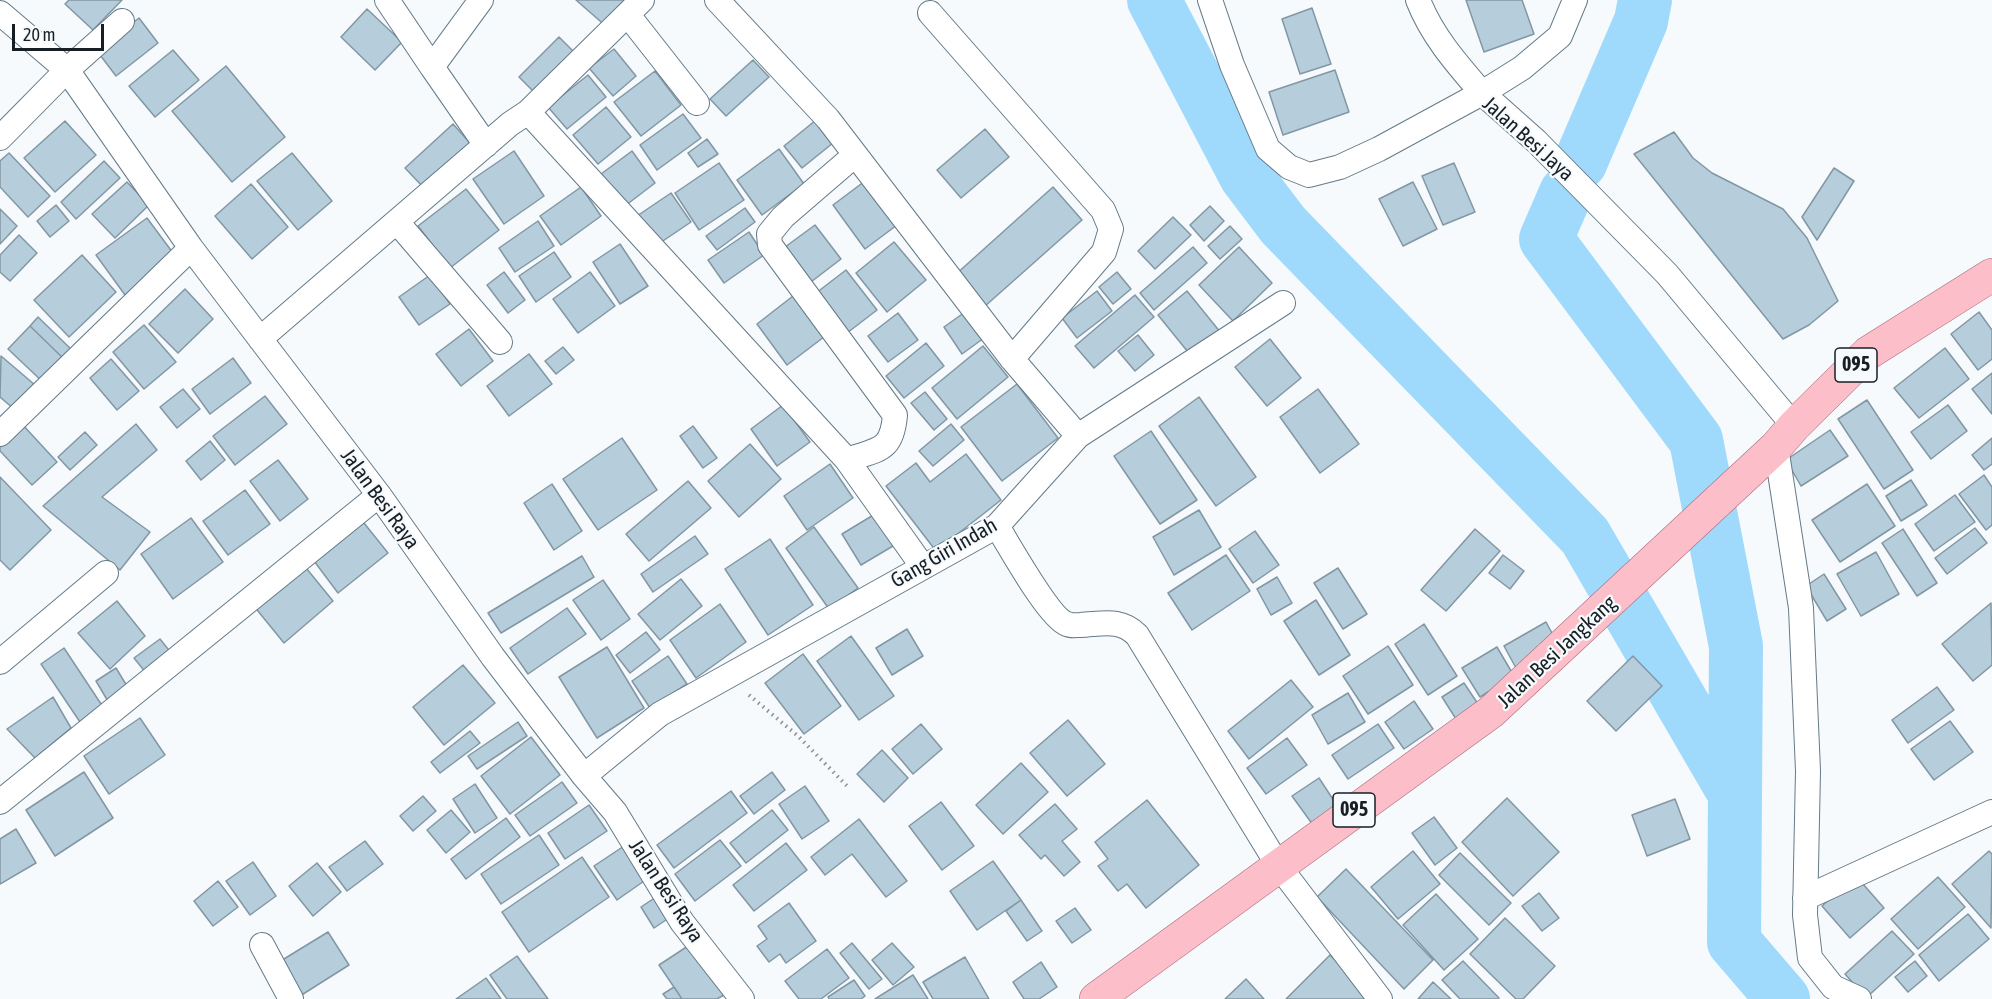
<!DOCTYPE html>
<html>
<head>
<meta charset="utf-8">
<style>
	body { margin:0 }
	#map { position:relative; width:1992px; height:999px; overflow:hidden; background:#f6fafd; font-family:"Asap Condensed",sans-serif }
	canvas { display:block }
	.scale { position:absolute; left:12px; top:24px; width:92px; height:27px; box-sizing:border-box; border:3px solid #171f24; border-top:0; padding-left:8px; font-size:18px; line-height:21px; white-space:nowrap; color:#171f24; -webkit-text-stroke:4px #f6fafd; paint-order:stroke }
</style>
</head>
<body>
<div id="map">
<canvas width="1992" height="999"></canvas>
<div class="scale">20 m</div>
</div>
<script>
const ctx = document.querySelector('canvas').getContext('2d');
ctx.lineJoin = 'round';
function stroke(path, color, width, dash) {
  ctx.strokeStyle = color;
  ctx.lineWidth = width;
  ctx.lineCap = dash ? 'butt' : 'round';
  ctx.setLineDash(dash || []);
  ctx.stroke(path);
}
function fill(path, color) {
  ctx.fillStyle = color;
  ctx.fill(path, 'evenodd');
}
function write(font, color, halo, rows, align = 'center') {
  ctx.font = font + ' "Asap Condensed",sans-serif';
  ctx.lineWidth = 4.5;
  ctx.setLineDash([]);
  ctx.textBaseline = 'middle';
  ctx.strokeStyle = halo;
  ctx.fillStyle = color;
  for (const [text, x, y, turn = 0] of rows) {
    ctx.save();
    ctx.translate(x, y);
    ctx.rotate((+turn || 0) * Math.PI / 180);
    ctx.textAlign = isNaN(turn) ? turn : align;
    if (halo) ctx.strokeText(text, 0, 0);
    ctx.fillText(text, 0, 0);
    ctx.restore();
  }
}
stroke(new Path2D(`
	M1154 0 1246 176 1283 225 1585 536 1735 794
	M1580 163 1641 21 1645 0
	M1566 193 1546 239 1696 440 1736 646 1734 942 1783 999`), '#9fdafc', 54);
const building = new Path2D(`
	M69 0H122L93 30 65 4Z
	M576 0H632L608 28Z
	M1466 0H1522L1534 34 1484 52Z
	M1312 8 1331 64 1300 74 1282 19Z
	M367 9 402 42 375 70 341 37Z
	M139 18 158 43 116 76 97 51Z
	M559 37 579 57 538 96 519 77Z
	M614 49 636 76 613 96 589 68Z
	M173 50 199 80 155 117 129 86Z
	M753 60 769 77 726 116 710 99Z
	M226 66 285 137 232 182 172 111Z
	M1335 70 1349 112 1283 135 1269 92Z
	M655 71 681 105 641 136 614 102Z
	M588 75 606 97 567 129 548 107Z
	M606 107 631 137 598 164 573 135Z
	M683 114 701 138 657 170 640 145Z
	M816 120 833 143 802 168 784 146Z
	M65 121 96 155 55 192 24 158Z
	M453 124 470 143 423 187 405 168Z
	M985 129 1009 157 961 198 937 170Z
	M1674 132 1693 158 1712 173 1783 209 1807 238 1838 301 1809 325 1783 339 1634 154Z
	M707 139 718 154 698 167 688 153Z
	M779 149 804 184 762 215 737 180Z
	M514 151 544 196 504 224 473 179Z
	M632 151 655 183 621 209 597 177Z
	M9 153 50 196 28 217 0 187V161Z
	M292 153 332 201 298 230 257 181Z
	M104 161 120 178 76 219 61 202Z
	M719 163 744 200 699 230 675 193Z
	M1454 163 1475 212 1443 225 1422 176Z
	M1834 168 1854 181 1817 240 1802 217Z
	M865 181 897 225 865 249 833 205Z
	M127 182 149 205 115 238 92 214Z
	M1413 182 1437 229 1403 246 1379 199Z
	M251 184 288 227 252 259 215 216Z
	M581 187 601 216 561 245 540 216Z
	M1053 187 1082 220 984 307 955 275Z
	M466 189 499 230 450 268 418 226Z
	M671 193 691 222 654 247 634 218Z
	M56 205 69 221 50 237 37 221Z
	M1210 206 1224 221 1204 241 1190 225Z
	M745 208 755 222 717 250 706 236Z
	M0 209 17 226 0 244Z
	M1173 217 1191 235 1155 269 1138 251Z
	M147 218 176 257 125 295 96 255Z
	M538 221 554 246 515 272 499 248Z
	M815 225 841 259 807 285 781 250Z
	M1230 226 1242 239 1220 259 1208 246Z
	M749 232 764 255 724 283 708 260Z
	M19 235 37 253 10 281 0 272V255Z
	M894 242 926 280 887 312 856 273Z
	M620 244 648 286 620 304 593 262Z
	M1193 247 1207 263 1154 310 1140 293Z
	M1239 247 1272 283 1233 321 1199 285Z
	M554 252 571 277 536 302 519 276Z
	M82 255 116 292 69 337 34 300Z
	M846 270 877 310 847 333 816 293Z
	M504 272 525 300 508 313 487 285Z
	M590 272 615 306 578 333 553 299Z
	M1117 272 1131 289 1113 304 1099 287Z
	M430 275 450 304 419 325 399 297Z
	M185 289 213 319 178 353 149 324Z
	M1097 291 1112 311 1077 338 1062 318Z
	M1187 291 1221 333 1192 357 1158 315Z
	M1135 295 1154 317 1094 368 1075 346Z
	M793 296 824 337 787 365 757 324Z
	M965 312 984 338 962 354 944 327Z
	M1979 312 1992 330V359L1978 370 1951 334Z
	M898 313 918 340 888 362 868 336Z
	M38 317 75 353 67 362 30 326Z
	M144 325 176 362 144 389 113 352Z
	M30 326 67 362 45 384 8 349Z
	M469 329 493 361 461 386 436 354Z
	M1138 335 1154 355 1135 371 1118 351Z
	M1270 339 1301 378 1267 406 1235 367Z
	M926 343 944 366 904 398 886 376Z
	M983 346 1008 377 957 419 932 388Z
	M563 347 574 360 556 374 545 361Z
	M1945 348 1969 379 1919 418 1894 388Z
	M529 354 552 384 509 416 487 386Z
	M1 356 35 385 14 409 0 397Z
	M233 358 251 383 210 414 192 389Z
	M111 359 139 391 117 410 90 378Z
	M1992 373V414L1972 389Z
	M1017 384 1058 438 1002 481 961 427Z
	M183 389 200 409 177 428 160 407Z
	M1318 389 1359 444 1320 473 1280 417Z
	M925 392 947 419 934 430 911 403Z
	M265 396 287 424 235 465 213 436Z
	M1199 397 1256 477 1216 506 1159 426Z
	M1867 400 1913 470 1884 489 1838 419Z
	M783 405 810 442 777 466 751 429Z
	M1948 405 1967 431 1931 459 1911 432Z
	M21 423 57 462 32 485 0 451V443Z
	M136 424 157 450 102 497 150 532 120 570 43 506Z
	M951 424 964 440 933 466 919 451Z
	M693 426 717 458 703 468 680 436Z
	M1830 430 1848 456 1801 486 1786 460Z
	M1151 431 1197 500 1160 524 1114 456Z
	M85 432 97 445 70 470 58 457Z
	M622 438 657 490 598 530 563 479Z
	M1992 438V464L1984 470 1972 455Z
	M210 441 225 460 201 480 186 461Z
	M750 444 781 479 739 517 708 481Z
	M966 454 1001 500 936 551 886 486 916 463 930 482Z
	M278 460 308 499 280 521 250 481Z
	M830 464 853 498 807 530 784 496Z
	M1984 475 1992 487V525L1986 530 1959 494Z
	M0 477 51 530 10 570 0 560Z
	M1911 480 1927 505 1901 521 1886 496Z
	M688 481 711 508 649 561 626 534Z
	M552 484 582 531 554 550 524 503Z
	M1867 484 1895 526 1840 562 1812 520Z
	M245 490 270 524 228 555 203 521Z
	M1955 495 1975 522 1934 551 1915 524Z
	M1199 510 1221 547 1174 575 1153 537Z
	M875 514 893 546 861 565 842 534Z
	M191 518 223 562 173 599 141 554Z
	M360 518 388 553 338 593 311 557Z
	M814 527 858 588 829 609 786 548Z
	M1975 528 1987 543 1947 574 1935 558Z
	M1475 529 1500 551 1446 611 1421 590Z
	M1903 529 1937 583 1917 596 1882 543Z
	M1255 531 1279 565 1253 583 1229 549Z
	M695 536 708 554 653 592 641 574Z
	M770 539 813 605 768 635 725 569Z
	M1876 552 1899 594 1861 616 1837 574Z
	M1226 555 1250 591 1192 630 1168 593Z
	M1503 555 1524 571 1510 589 1489 573Z
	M582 556 594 577 501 633 488 613Z
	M302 563 333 601 284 643 253 605Z
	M1338 568 1367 614 1343 629 1314 583Z
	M1824 574 1846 609 1827 621 1806 586Z
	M1277 577 1292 603 1271 615 1257 589Z
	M681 579 702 606 660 640 638 614Z
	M603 580 630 619 601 640 573 600Z
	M1316 600 1350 655 1319 675 1284 621Z
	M117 601 145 636 110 669 78 633Z
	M1991 603 1992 665 1973 681 1942 644Z
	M720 604 746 642 696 678 670 640Z
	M567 608 586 634 528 674 510 648Z
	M1546 622 1558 644 1516 668 1504 646Z
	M1424 624 1457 676 1428 695 1395 644Z
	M907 629 923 656 892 675 876 648Z
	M646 632 660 650 630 673 616 655Z
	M851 636 894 696 859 720 817 661Z
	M160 639 172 654 146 673 134 658Z
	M1388 646 1413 685 1368 714 1343 676Z
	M607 647 644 708 597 738 559 677Z
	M1497 647 1514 676 1480 697 1462 668Z
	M64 648 103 707 80 722 41 664Z
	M803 654 841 706 804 734 765 683Z
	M668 656 687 684 650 708 632 681Z
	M1633 656 1662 686 1616 731 1587 701Z
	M463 665 495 703 444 745 413 707Z
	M116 668 130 691 109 703 96 681Z
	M1291 680 1313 707 1249 759 1228 731Z
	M1464 683 1478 704 1456 719 1442 697Z
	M1937 687 1954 710 1908 743 1892 720Z
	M1348 693 1365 722 1328 744 1312 715Z
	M53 697 71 728 35 758 7 729Z
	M1414 701 1433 729 1404 749 1385 722Z
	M140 718 165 755 109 794 84 756Z
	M1068 720 1105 764 1067 796 1030 753Z
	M1950 721 1973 752 1934 780 1911 749Z
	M518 722 527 736 477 769 468 756Z
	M921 724 942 749 913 774 892 749Z
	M1378 724 1394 748 1348 779 1332 755Z
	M470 731 480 743 440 773 431 762Z
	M531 737 560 775 510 814 481 776Z
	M1287 738 1307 765 1266 794 1247 768Z
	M882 750 908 778 884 802 857 774Z
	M1021 763 1048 792 1003 834 976 805Z
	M84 772 113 818 55 856 26 810Z
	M772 772 785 790 754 814 740 796Z
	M1319 778 1338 807 1313 825 1292 796Z
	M562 782 577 803 530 836 515 815Z
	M475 784 497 818 475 833 453 799Z
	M805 786 829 821 802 839 779 804Z
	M731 791 747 813 674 868 657 845Z
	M423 796 436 811 413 831 400 816Z
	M1507 798 1559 852 1513 896 1462 842Z
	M1675 799 1690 839 1647 856 1632 815Z
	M1147 800 1199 865 1146 908 1127 884 1118 891 1098 866 1108 859 1095 842Z
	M941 802 974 846 942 870 909 826Z
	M1055 804 1077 829 1062 841 1080 862 1064 876 1045 855 1041 859 1019 835Z
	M589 805 607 831 565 859 548 833Z
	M451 810 470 832 446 853 427 830Z
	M772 810 788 830 746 863 730 843Z
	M1434 817 1457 848 1435 865 1412 833Z
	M506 818 520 837 466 879 451 859Z
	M859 819 907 881 886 897 852 854 825 875 811 857Z
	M16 829 36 863 0 884V839Z
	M539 835 559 865 501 904 481 874Z
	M720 840 741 866 695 901 675 874Z
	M365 841 383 864 347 891 329 867Z
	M786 843 807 870 754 911 733 885Z
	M624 846 647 879 617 900 594 866Z
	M1413 851 1440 884 1398 919 1371 887Z
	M1989 851 1992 854 1991 928 1952 884Z
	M1460 853 1511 903 1489 925 1439 875Z
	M582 857 609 897 529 952 502 912Z
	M993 861 1021 900 977 930 950 891Z
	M253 862 276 896 250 915 226 881Z
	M317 863 341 892 313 916 289 886Z
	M1346 869 1433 960 1404 989 1317 897Z
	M1856 876 1884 908 1850 938 1822 906Z
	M1938 877 1965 907 1918 949 1891 919Z
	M218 881 238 907 213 926 194 901Z
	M1539 893 1559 918 1542 931 1522 906Z
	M1436 894 1478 939 1444 970 1403 925Z
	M659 895 672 916 654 928 641 907Z
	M1021 900 1042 931 1027 941 1006 911Z
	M789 903 816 941 786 963 780 954 769 962 757 946 767 939 758 926Z
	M1075 908 1091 930 1072 943 1056 921Z
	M1968 914 1989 939 1939 981 1919 955Z
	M1505 918 1555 966 1523 999H1516L1470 954Z
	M1892 931 1914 954 1866 998 1845 974Z
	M328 932 349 965 300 996 279 962Z
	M852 943 882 979 869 989 840 953Z
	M892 943 914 967 893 985 872 960Z
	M691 944 724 995 717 999H682L659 965Z
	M827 949 849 978 821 999H799L785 981Z
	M1330 955 1370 995 1366 999H1286Z
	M517 956 548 999H507L490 975Z
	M965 957 989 999H933L923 982Z
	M1463 961 1499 998 1498 999H1460L1442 980Z
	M1915 961 1927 976 1908 992 1895 977Z
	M1041 962 1057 987 1039 999H1024L1013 982Z
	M913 975 928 999H875Z
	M486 978 501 999H456Z
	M1246 979 1264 999H1225Z
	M854 980 865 996 861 999H829L828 997Z
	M1433 982 1451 999H1418Z
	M674 987 682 999H667L663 994Z`);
fill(building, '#b6cddb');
stroke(building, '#8297a4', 1.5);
const street = new Path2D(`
	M387 0 432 67
	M481 0 432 67 486 145
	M717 0 828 119 1012 359 1078 436
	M1210 0 1232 65 1268 149 1289 167 1309 175 1340 167 1379 149 1482 93 1536 141 1667 274 1794 426
	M1418 0C1432 36 1457 64 1482 93L1522 68 1560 36 1575 0
	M0 13 67 70 191 248 379 495 493 657 584 776 615 812 682 922 742 999
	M930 13 1103 210 1111 229 1104 252 1012 359
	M628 15 697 103
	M528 112 642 0
	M0 138 67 70 122 21
	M397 222 500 342
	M260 339 510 124 528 112 847 460 923 567
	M0 434 191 248
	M1776 447 1801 608 1808 771 1805 915 1810 958 1833 987 1859 999
	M847 460C878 449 892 452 895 415L770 245 769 234 783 217 855 155
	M997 526C1009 545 1049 618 1067 624 1071 626 1076 625 1080 625 1103 624 1120 618 1137 635L1278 865 1380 999
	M0 662 106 573
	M584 776 660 714 997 526 1078 436 1283 303
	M0 802 379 495
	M1805 898 1992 812
	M262 945 291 999`);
const primary = new Path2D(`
	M1096 999 1491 712 1776 447 1794 426 1868 353 1992 275`);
stroke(street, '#657a87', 26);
stroke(primary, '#ab6a78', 34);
stroke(new Path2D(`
	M749 695 798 736 847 786`), '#8a9094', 4, [1.5, 4.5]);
stroke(street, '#fff', 24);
stroke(primary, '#fcbec9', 33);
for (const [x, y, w] of [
	[1856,365,42],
	[1354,810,42]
]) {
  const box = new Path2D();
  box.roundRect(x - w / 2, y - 17, w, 34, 4.5);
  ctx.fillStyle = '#f6fafd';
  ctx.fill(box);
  stroke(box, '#171f24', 1.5);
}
write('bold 20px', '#171f24', null, [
	["095",1856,365],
	["095",1354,810]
]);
write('21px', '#171f24', '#f6fafd', [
	["Jalan Besi Jaya",1528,139,42],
	["Jalan Besi Raya",380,499,54],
	["Gang Giri Indah",944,553,-30],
	["Jalan Besi Jangkang",1557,652,-43],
	["Jalan Besi Raya",666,891,57]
]);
</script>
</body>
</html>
